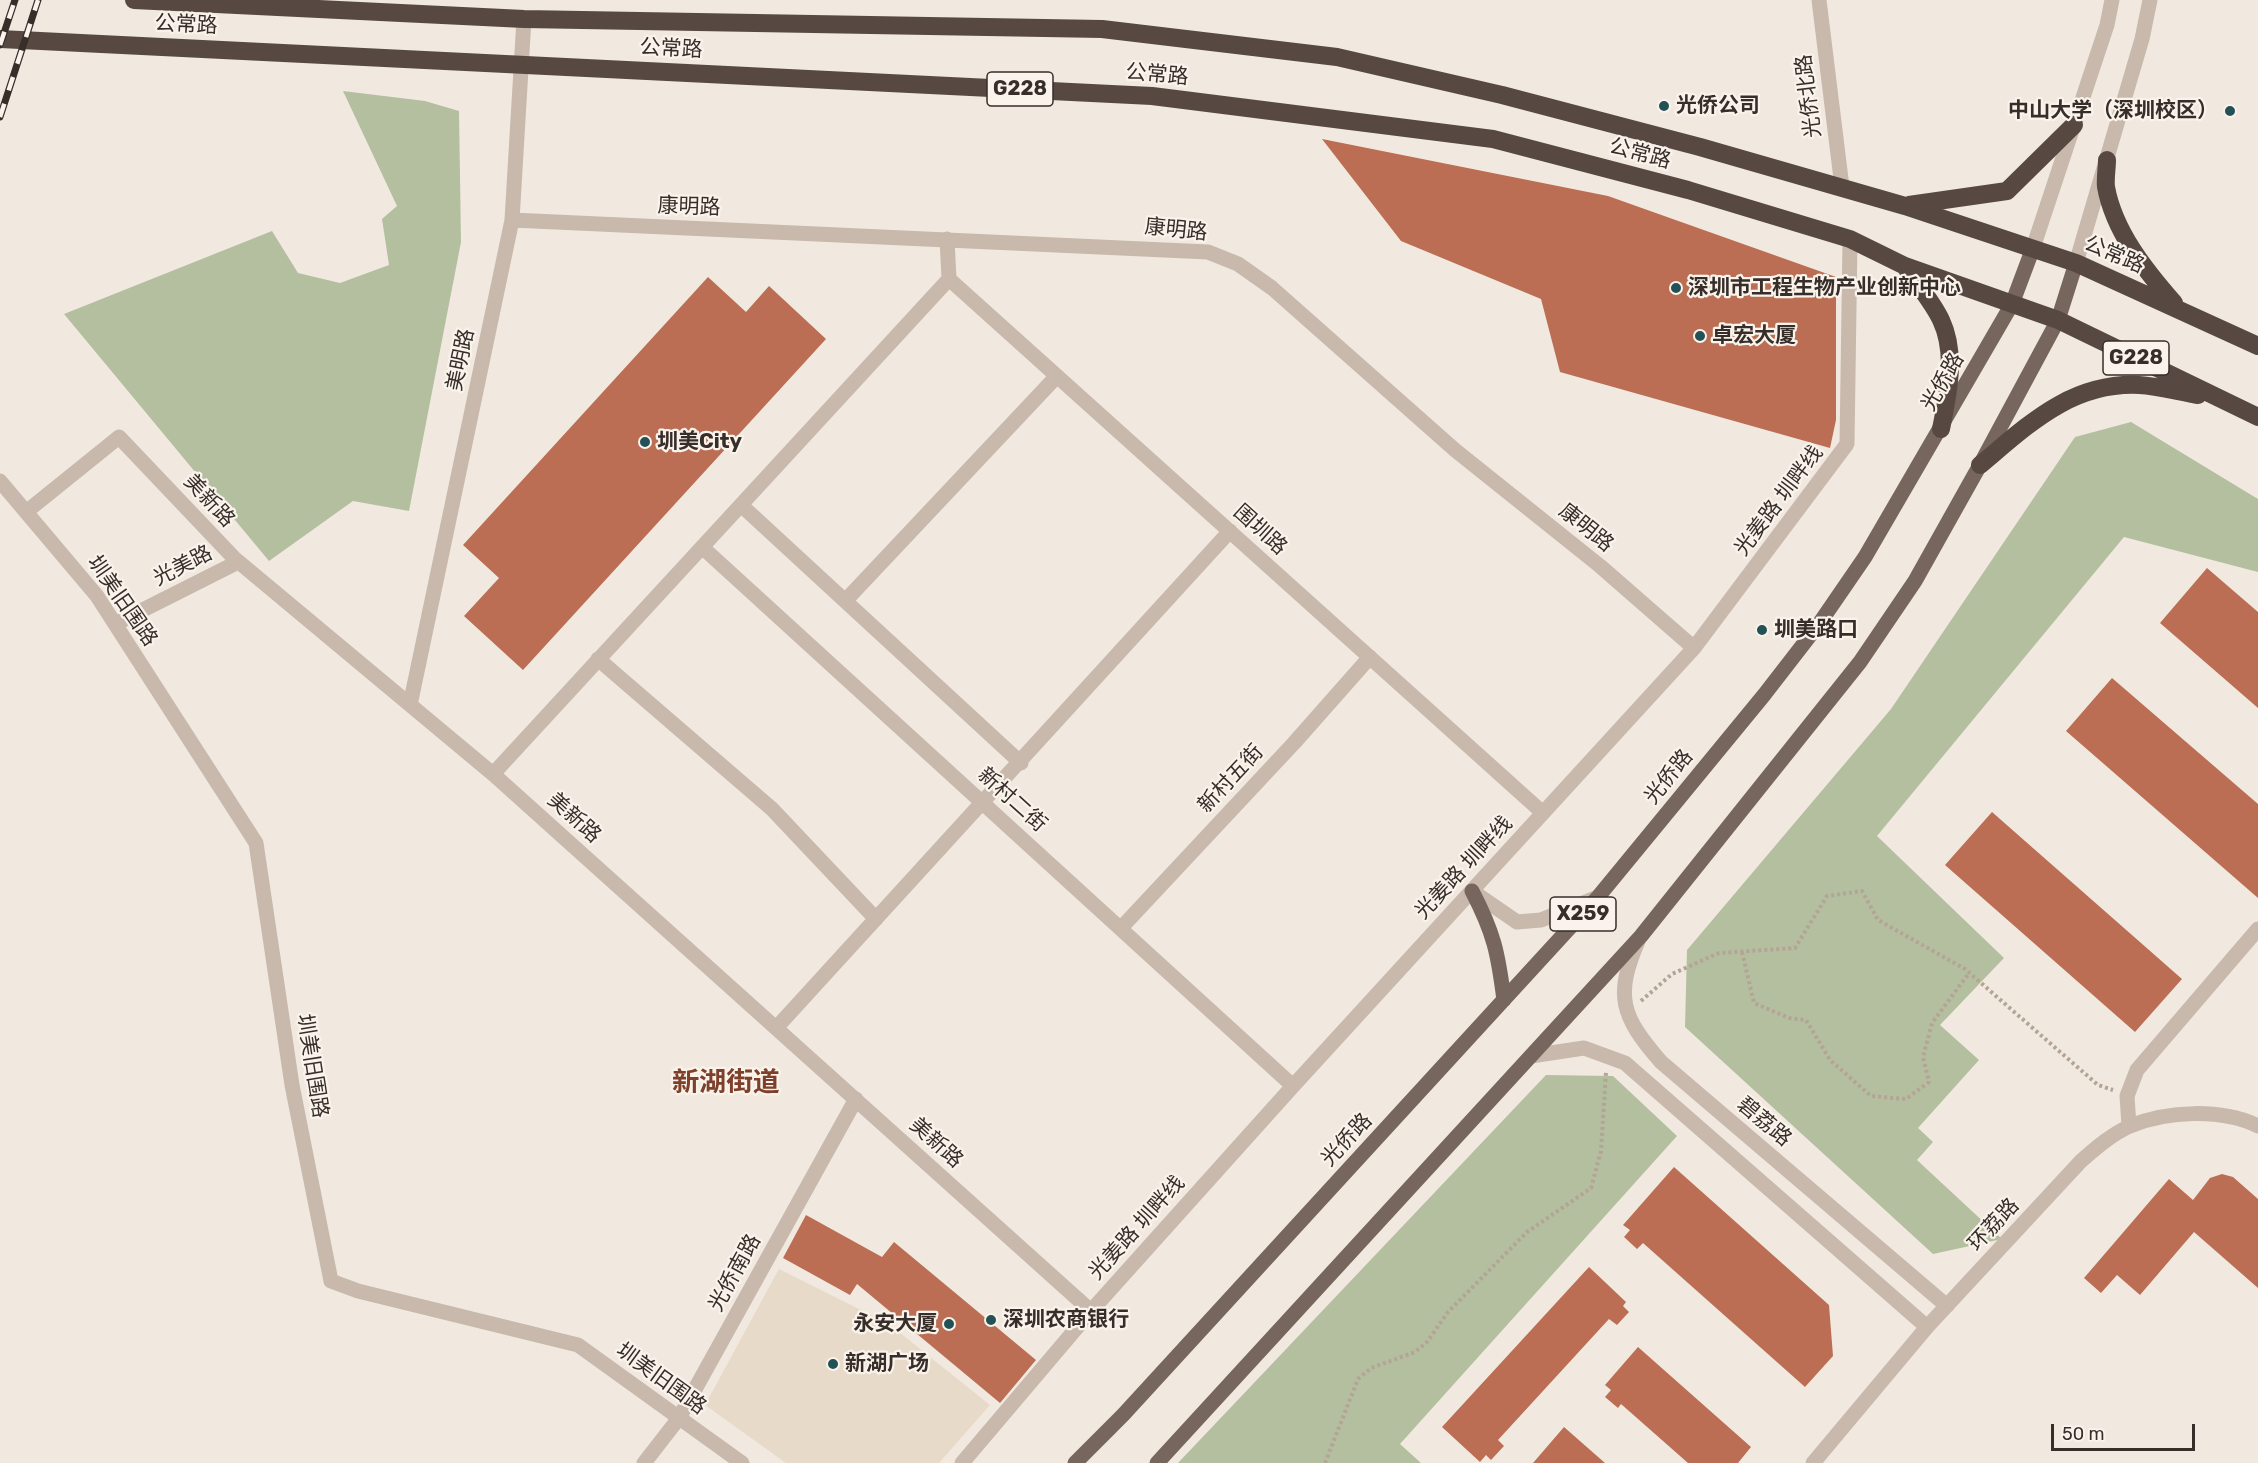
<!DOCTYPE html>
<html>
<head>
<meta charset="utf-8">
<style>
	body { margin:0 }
	#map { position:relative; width:2258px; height:1463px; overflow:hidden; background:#f1e9df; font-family:Rubik,sans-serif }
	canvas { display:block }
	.scale { position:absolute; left:2051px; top:1424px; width:144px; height:27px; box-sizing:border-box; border:3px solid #372e2a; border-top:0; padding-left:8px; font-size:18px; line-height:21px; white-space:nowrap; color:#372e2a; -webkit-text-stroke:4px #f9f3eb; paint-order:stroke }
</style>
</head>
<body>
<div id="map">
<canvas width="2258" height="1463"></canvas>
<div class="scale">50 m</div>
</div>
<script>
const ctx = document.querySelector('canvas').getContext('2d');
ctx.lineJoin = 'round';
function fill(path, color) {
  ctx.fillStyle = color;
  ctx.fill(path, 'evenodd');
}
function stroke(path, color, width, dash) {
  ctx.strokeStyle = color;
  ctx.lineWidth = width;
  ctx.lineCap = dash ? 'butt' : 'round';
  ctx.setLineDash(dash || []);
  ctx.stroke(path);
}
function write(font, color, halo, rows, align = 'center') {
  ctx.font = font + ' Rubik,"Noto Sans SC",sans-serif';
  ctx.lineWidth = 4.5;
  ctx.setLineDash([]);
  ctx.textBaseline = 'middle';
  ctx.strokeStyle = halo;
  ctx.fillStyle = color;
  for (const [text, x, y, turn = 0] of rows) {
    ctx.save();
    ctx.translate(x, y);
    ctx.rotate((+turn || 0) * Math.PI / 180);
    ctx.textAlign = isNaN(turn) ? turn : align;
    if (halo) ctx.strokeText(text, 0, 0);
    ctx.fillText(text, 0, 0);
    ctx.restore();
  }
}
fill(new Path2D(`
	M343 91 425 101 459 111 461 242 409 511 353 501 269 561 64 314 272 231 298 273 340 283 389 265 382 219 397 206Z
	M2131 422 2258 499V572L2124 537 1877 836 2004 958 1940 1025 1979 1060 1918 1128 1933 1142 1917 1160 2002 1239 1933 1254 1685 1027 1687 950 1891 709 2075 437Z
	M1546 1075 1613 1076 1677 1136 1400 1444 1421 1463H1178Z`), '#b4bfa0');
fill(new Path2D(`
	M779 1269 889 1324 990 1405 939 1463H786L705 1405Z`), '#e7dac8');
fill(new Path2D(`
	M1322 139 1608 196 1836 277V420L1830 448 1560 372 1541 299 1401 241Z
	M708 277 746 312 769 286 826 339 523 670 464 616 499 578 463 545Z
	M2207 568 2258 612V708L2160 623Z
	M2112 678 2258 804V898L2066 731Z
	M1992 812 2182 979 2135 1032 1945 865Z
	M1674 1167 1829 1305 1833 1356 1805 1387 1643 1243 1637 1249 1624 1237 1630 1230 1623 1225Z
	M2222 1174 2233 1177 2258 1199V1288L2194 1232 2140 1295 2117 1275 2101 1293 2084 1278 2169 1179 2193 1200 2210 1178Z
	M806 1215 882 1257 894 1242 1036 1360 1000 1403 857 1284 850 1295 783 1258Z
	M1589 1267 1626 1302 1623 1306 1629 1312 1617 1325 1609 1319 1498 1440 1504 1446 1491 1460 1486 1455 1480 1462 1442 1427Z
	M1638 1347 1751 1447 1738 1463H1688L1621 1404 1618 1408 1605 1397 1611 1390 1605 1385Z
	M1564 1427 1605 1463H1533Z`), '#bb6e53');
stroke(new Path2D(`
	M1742 952 1754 1003 1789 1018 1806 1020 1830 1060 1871 1096 1906 1099 1929 1082 1923 1057 1932 1023 1969 973
	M1641 1001 1672 974 1719 953 1795 948 1827 896 1862 891 1878 920 1965 969 2098 1085 2113 1090
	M1325 1463 1358 1379 1371 1368 1415 1352 1427 1342 1448 1312 1527 1232 1591 1188 1601 1151 1606 1072`), '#b4a496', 4, [3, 3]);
stroke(new Path2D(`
	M1819 0 1842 187
	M512 220 1208 252 1238 264 1272 288 1455 450 1600 566 1694 648
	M2033 248 2107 25 2112 0
	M2076 263 2142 39 2150 0
	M949 279 1543 813
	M0 481 97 596 256 843 292 1085 331 1281 358 1291 578 1345 742 1463
	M741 505 1021 763
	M26 512 119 437 234 558 493 774 1091 1311
	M702 547 1293 1086
	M846 600 1057 376
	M115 624 238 562
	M598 659 772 809 876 919
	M410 705 512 220 524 19
	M493 774 949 279 947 239
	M1472 891 1517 922 1541 920 1598 897
	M1121 928 1294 743 1370 657
	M1639 939C1614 996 1621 1016 1661 1062L1947 1306
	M777 1027 1230 531
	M1531 1056 1584 1048 1625 1063 1927 1327
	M2129 1126 2127 1096 2137 1070 2258 929
	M644 1463 679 1418 856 1099
	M962 1463 1091 1311 1293 1086 1694 648 1847 444 1850 239
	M1813 1463 1927 1327 2081 1161C2096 1148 2112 1134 2130 1126 2167 1111 2221 1108 2258 1126`), '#c8b9ac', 15);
stroke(new Path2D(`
	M1472 891C1494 933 1498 953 1504 1000
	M1075 1463 1123 1415 1598 897 1764 695 1819 624 1865 557 2012 304 2033 248
	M1157 1463 1641 936 1860 662 1915 581 1980 465 2058 320 2076 263`), '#77665d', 15);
stroke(new Path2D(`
	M134 0 524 19 1102 29 1337 57 1502 95 1700 147 1905 206 2076 263 2258 346
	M0 39 1152 96 1493 139 1688 190 1850 239 1905 266 2058 320 2258 417
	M2107 160C2107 168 2105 179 2106 187 2114 231 2145 270 2174 303
	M1909 205 2007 191 2074 125
	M1905 266C1916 283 1932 301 1941 320 1957 354 1948 394 1941 429
	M1980 465C2028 425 2071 382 2139 385 2159 386 2179 392 2198 395`), '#574942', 18);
const rail = new Path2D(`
	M0 45 15 0
	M0 117 38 0`);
stroke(rail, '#372e2a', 7);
stroke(rail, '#f9f3eb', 4.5, [14]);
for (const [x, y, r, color] of [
	[1664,106,6,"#235155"],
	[2230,111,6,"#235155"],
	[1676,288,6,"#235155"],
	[1700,336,6,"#235155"],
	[645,442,6,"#235155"],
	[1762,630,6,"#235155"],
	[991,1320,6,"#235155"],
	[949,1324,6,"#235155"],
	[833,1364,6,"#235155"]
]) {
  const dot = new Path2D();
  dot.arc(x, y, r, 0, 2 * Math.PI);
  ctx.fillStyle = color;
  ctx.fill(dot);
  stroke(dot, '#f9f3eb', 2);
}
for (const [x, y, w] of [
	[1020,89,66],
	[2136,358,66],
	[1583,914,66]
]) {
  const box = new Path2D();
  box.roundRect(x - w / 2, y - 17, w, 34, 4.5);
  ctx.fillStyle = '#f9f3eb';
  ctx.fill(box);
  stroke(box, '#372e2a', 1.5);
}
write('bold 20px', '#372e2a', null, [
	["G228",1020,89],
	["G228",2136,358],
	["X259",1583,914]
]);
write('21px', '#372e2a', '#f9f3eb', [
	["公常路",186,25,3],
	["公常路",671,49,3],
	["公常路",1157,75,5],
	["光侨北路",1809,96,-97],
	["公常路",1640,154,15],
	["康明路",689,207,2],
	["康明路",1176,230,6],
	["公常路",2114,255,23],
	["美明路",461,360,-78],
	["光侨路",1943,382,-60],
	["美新路",209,501,47],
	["光姜路 圳畔线",1779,501,-53],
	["康明路",1586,528,39],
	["围圳路",1260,530,42],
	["光美路",183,566,-27],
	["圳美旧围路",122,601,55],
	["光侨路",1669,777,-51],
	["新村五街",1231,779,-47],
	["新村二街",1012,800,42],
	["美新路",574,818,42],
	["光姜路 圳畔线",1464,868,-47],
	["圳美旧围路",312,1066,81],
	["碧荔路",1764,1122,40],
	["光侨路",1347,1140,-47],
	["美新路",936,1143,42],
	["环荔路",1994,1225,-47],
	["光姜路 圳畔线",1137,1228,-48],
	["光侨南路",735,1273,-61],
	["圳美旧围路",661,1379,36]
]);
write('bold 21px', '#372e2a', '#f9f3eb', [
	["光侨公司",1676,106],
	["中山大学（深圳校区）",2218,111,"right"],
	["深圳市工程生物产业创新中心",1688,288],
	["卓宏大厦",1712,336],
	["圳美City",657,442],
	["圳美路口",1774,630],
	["深圳农商银行",1003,1320],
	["永安大厦",937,1324,"right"],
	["新湖广场",845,1364]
], 'left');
write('bold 27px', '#7e402b', '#f9f3eb', [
	["新湖街道",726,1083]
]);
</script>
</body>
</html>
